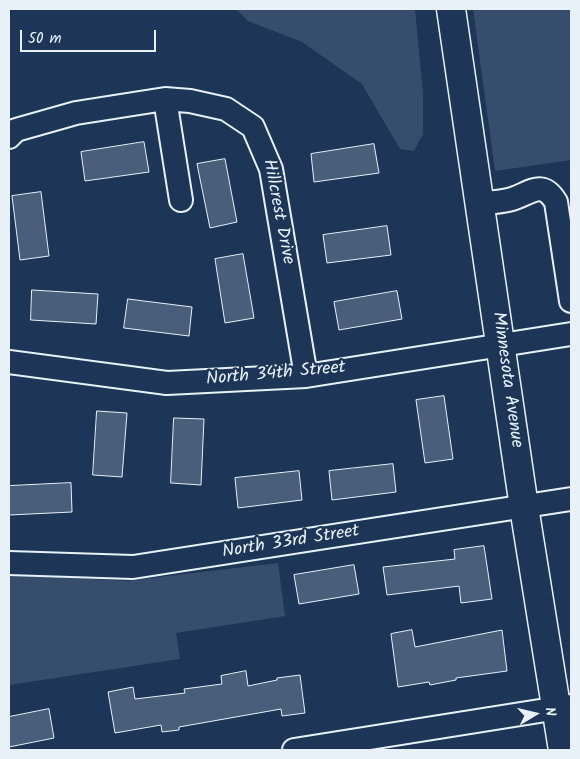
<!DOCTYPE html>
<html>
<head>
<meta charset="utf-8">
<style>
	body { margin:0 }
	#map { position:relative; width:580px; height:759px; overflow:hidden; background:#1d3557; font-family:Kalam,sans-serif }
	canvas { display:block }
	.frame { position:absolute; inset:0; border:10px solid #e8f1f8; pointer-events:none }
	.north { position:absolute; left:510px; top:689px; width:50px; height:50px; -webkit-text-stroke:4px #1d3557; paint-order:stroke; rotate:81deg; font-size:14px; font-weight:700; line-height:20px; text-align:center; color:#e8f1f8 }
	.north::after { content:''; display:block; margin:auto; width:18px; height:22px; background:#e8f1f8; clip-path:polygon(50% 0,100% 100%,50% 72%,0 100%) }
	.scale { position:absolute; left:20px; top:30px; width:136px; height:22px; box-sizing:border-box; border:2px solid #e8f1f8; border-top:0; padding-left:6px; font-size:15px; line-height:18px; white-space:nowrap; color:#e8f1f8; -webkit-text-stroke:4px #1d3557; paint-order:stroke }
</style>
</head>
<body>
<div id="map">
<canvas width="580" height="759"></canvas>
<div class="frame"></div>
<div class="north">N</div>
<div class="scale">50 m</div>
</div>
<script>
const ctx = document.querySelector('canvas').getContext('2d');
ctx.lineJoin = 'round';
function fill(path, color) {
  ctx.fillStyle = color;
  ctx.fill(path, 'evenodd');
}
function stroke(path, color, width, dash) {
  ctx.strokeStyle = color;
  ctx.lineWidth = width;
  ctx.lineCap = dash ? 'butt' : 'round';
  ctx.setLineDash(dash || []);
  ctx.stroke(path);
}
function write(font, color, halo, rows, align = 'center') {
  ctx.font = font + ' Kalam,sans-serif';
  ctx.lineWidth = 4.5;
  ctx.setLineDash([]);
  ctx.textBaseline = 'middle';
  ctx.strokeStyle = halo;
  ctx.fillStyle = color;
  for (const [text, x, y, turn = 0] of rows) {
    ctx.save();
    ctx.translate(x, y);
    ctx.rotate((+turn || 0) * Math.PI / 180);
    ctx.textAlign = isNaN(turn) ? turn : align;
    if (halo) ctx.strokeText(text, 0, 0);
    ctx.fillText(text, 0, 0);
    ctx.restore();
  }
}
fill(new Path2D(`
	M236 9H415L423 93V134L414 151 400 149 362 84 302 42 248 21Z
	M473 9H571V160L495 171Z
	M278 563 285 616 176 633 180 659 9 685V574L126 581Z`), '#374d6c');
const building = new Path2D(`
	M144 142 149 172 85 181 81 152Z
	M374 144 379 173 314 182 311 154Z
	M225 159 237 222 210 228 197 164Z
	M41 192 49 256 20 260 12 196Z
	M387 226 391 255 327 263 323 235Z
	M243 254 254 318 225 323 215 259Z
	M32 290 98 294 96 324 31 320Z
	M397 291 402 319 339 330 334 302Z
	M128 299 192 307 189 336 124 328Z
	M444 396 453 459 425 463 416 400Z
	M97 411 127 413 122 477 93 475Z
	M174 418 204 419 201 485 171 483Z
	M393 464 396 492 332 500 329 471Z
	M299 471 302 500 238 508 235 478Z
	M71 483 72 512 9 515V486Z
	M484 546 492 599 461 603 459 586 387 595 383 567 455 559 454 550Z
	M354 565 359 594 299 604 294 575Z
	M412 630 415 647 502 630 507 671 456 678V680L430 685 429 682 398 687 391 634Z
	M246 671 248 686 277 680V678L300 675 305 713 282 716 281 709 179 727V730L162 732 161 725 115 733 108 692 133 687 135 699 185 693 184 689 222 684 221 676Z
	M49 709 54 738 9 747V717Z`);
fill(building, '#495e7a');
stroke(building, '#e8f1f8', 1);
const minor = new Path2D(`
	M165 99 181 200
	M9 137 16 130 76 113 165 99 190 101 226 109 253 127 271 169 306 376
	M480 204C491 202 502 202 512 199 531 193 542 179 556 202L571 301
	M9 362 167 383 306 376 571 334
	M9 563 133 567 571 499
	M294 750 571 706`);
const major = new Path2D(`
	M451 9 524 507 563 750`);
stroke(minor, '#e8f1f8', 26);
stroke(major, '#e8f1f8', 31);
stroke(minor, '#1d3557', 22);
stroke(major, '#1d3557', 28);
write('18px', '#e8f1f8', '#1d3557', [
	["Hillcrest Drive",277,212,79],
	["North 34th Street",276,375,-5],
	["Minnesota Avenue",506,380,82],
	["North 33rd Street",291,543,-9]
]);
</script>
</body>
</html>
